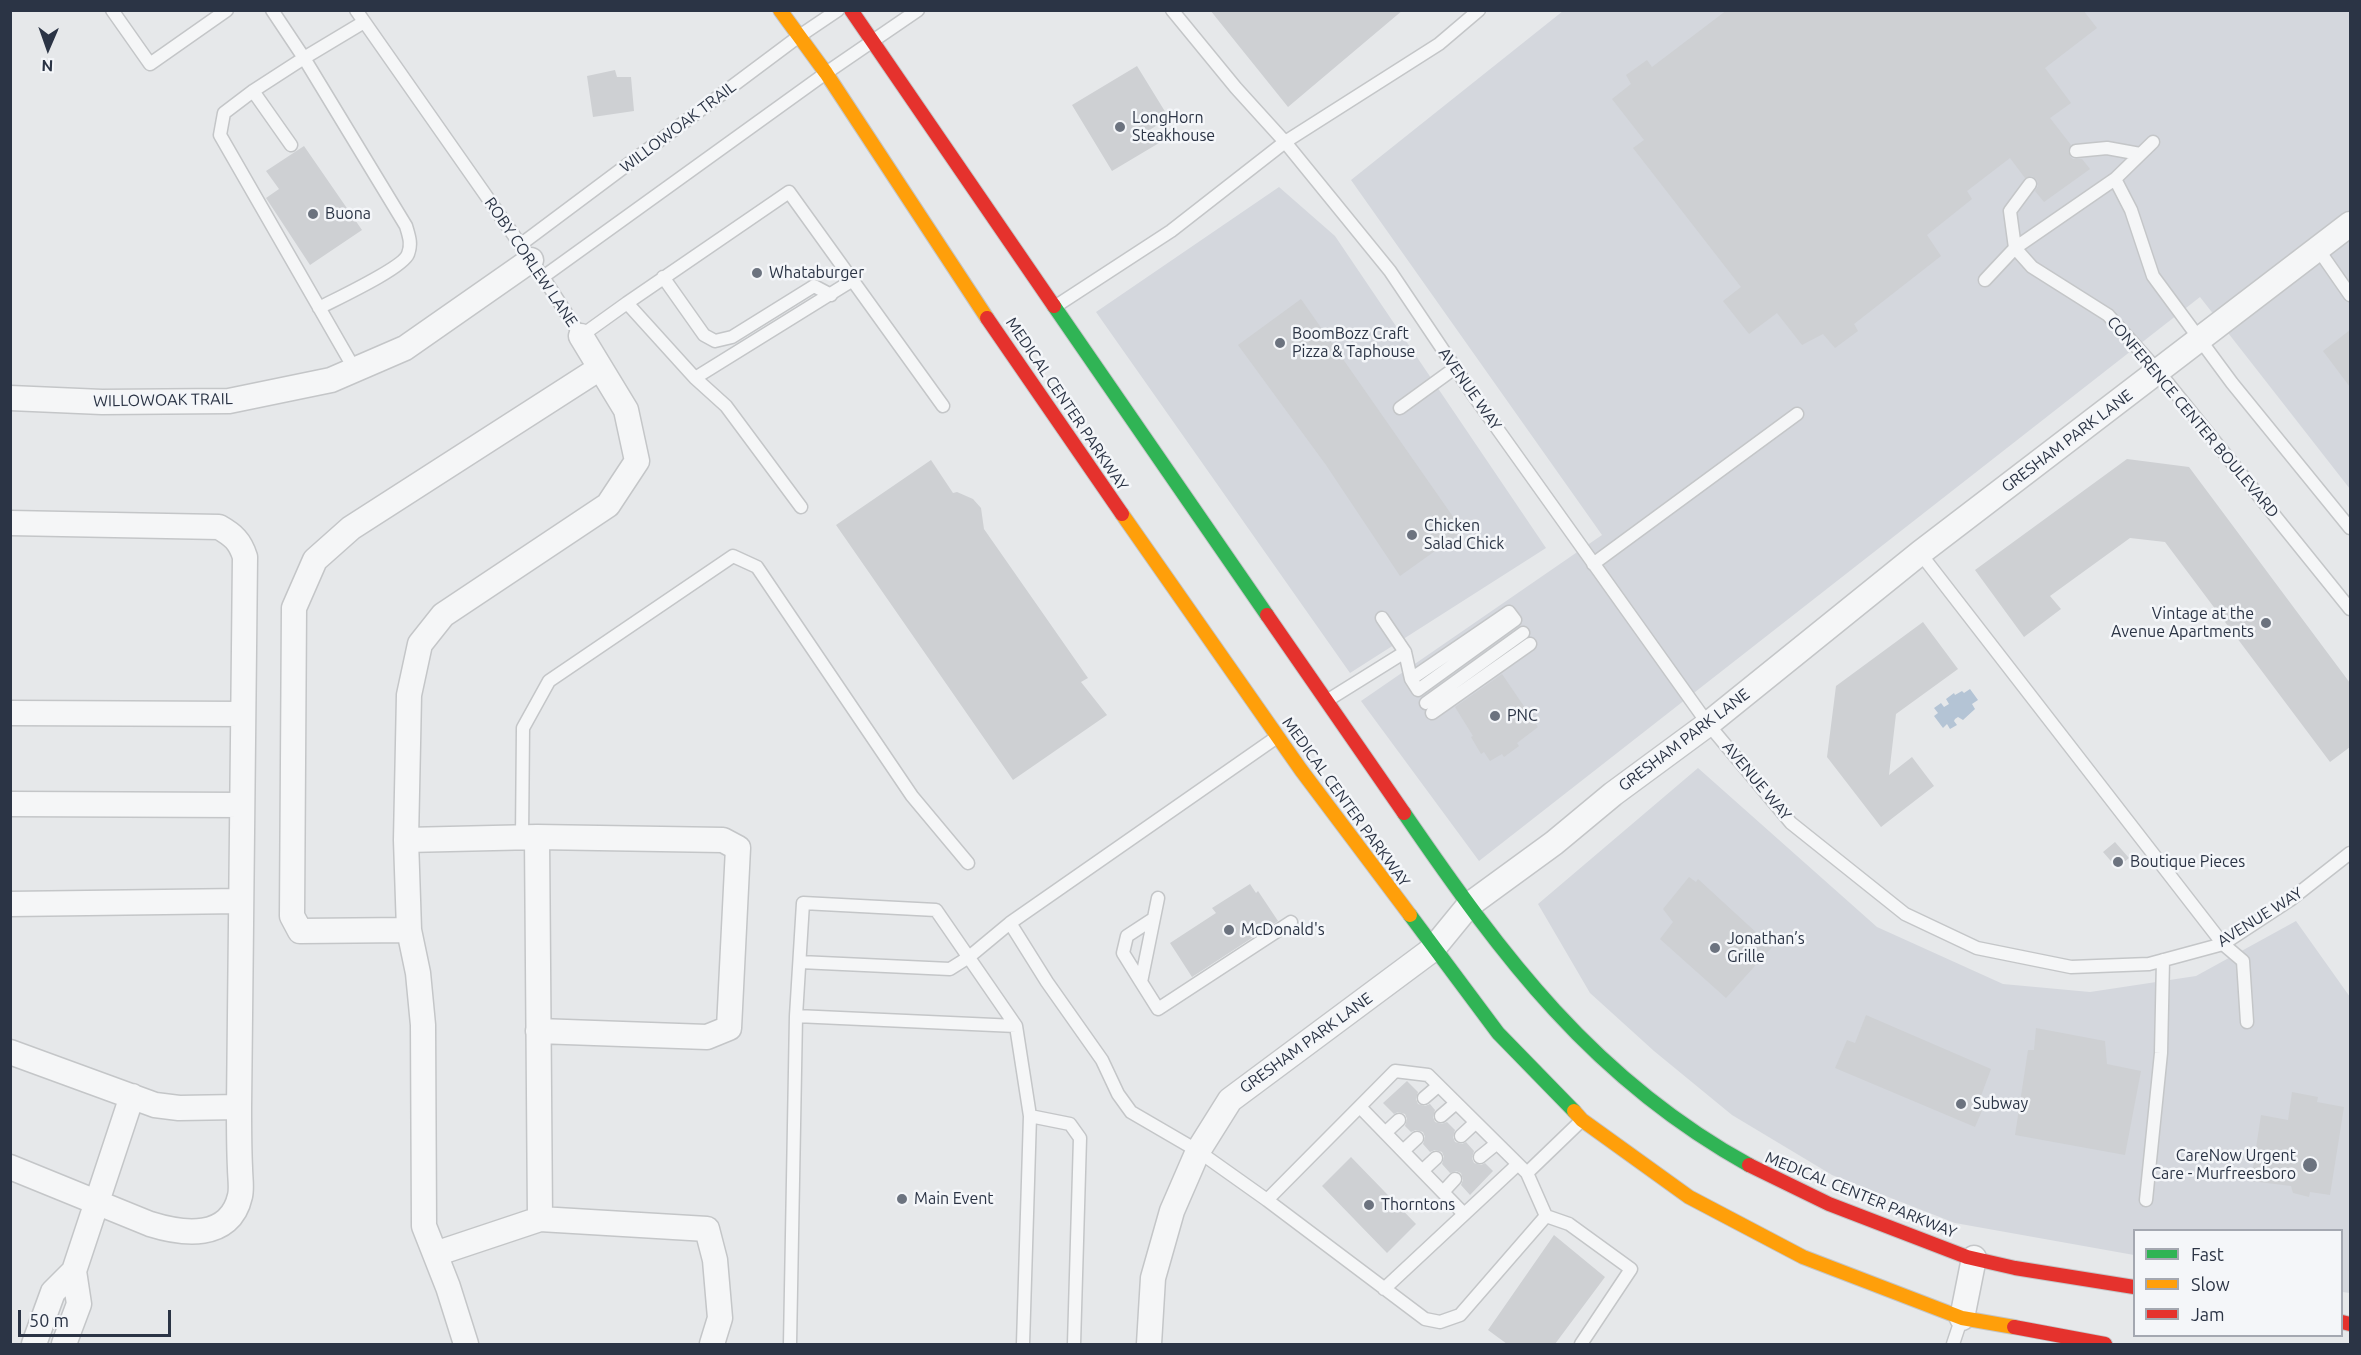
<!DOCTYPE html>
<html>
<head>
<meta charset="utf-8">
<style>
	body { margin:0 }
	#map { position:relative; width:2361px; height:1355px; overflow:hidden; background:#e6e8ea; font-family:Ubuntu,sans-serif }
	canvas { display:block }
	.frame { position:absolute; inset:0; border:12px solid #2b3445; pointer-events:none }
	.legend { position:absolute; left:2133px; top:1229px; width:210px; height:108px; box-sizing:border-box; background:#f4f6f9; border:2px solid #a4a8b1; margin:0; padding:8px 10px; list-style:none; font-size:18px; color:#2b3445 }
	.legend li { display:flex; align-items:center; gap:12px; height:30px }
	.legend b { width:30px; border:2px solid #a4a8b1 }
	.north { position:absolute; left:18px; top:18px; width:60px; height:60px; -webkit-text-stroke:4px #f4f6f9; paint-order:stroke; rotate:182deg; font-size:16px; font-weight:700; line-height:24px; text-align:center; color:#2b3445 }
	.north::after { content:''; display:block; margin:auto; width:21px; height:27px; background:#2b3445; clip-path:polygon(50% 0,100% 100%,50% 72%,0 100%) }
	.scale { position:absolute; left:18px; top:1310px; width:153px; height:27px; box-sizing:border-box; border:3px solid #2b3445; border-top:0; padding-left:8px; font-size:18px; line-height:21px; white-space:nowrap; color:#2b3445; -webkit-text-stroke:4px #f4f6f9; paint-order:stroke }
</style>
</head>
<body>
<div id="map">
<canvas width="2361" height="1355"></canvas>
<div class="frame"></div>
<ul class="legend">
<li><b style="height:8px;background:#30b455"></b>Fast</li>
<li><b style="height:8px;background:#ff9f0a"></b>Slow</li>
<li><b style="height:8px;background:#e5322d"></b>Jam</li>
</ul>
<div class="north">N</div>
<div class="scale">50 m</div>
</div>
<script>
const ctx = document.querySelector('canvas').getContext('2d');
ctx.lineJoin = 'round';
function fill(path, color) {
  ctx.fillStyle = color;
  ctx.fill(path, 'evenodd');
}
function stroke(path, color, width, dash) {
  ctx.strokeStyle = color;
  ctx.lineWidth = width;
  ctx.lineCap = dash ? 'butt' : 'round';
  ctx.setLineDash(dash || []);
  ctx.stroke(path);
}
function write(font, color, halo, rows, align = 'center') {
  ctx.font = font + ' Ubuntu,sans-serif';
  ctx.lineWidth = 5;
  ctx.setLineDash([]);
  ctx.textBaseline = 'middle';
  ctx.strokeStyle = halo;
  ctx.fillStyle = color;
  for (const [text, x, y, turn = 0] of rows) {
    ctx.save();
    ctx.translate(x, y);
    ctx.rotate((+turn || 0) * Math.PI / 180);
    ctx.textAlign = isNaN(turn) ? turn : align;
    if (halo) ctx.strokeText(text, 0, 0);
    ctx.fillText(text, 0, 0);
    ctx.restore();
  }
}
fill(new Path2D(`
	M1563 11H2350V489L2200 297 1479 861 1361 701 1602 535 1351 180Z
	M1279 187 1335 236 1546 548 1350 673 1096 312Z
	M1698 768 1877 927 2003 984 2090 992 2196 976 2296 921 2350 997V1293L2342 1292V1230H2134V1255L1955 1223 1832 1175 1732 1115 1654 1051 1590 993 1538 904Z`), '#d4d7dd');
fill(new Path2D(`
	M1970 689 1978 700 1972 704 1975 709 1963 720 1958 717 1955 719 1954 721 1957 725 1950 729 1947 724 1943 728 1934 716 1938 713 1934 708 1941 703 1944 707 1949 704 1946 699 1954 693 1955 695 1962 691 1964 693Z`), '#b4c4d5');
fill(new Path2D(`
	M1210 10H1403L1288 107Z
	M1727 10H2083L2097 28 2045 68 2071 103 2050 118 2071 145 2068 151 2070 156 2073 159H2082L2090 169 2044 202 2035 191 2038 186 2037 180 2032 176 2025 178 2010 158 1967 191 1972 199 1927 235 1941 256 1854 324 1858 331 1835 348 1823 334 1802 345 1777 313 1749 334 1723 301 1741 287 1633 148 1644 140 1612 99 1631 84 1626 75 1647 60 1652 67Z
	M1137 66 1169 118 1151 129 1159 143 1112 171 1072 105Z
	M615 70 617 77H631L634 111 593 117 587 76Z
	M304 146 362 230 310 265 266 198 279 189 266 171Z
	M1301 299 1463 531 1400 576 1326 465 1238 345Z
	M2350 330V387L2323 351Z
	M2127 459 2189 467 2350 683V747L2330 762 2165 542 2130 538 2050 596 2061 609 2024 637 1975 570Z
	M931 460 953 493 957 492 973 499 981 508 984 529 1088 678 1081 682 1107 715 1013 780 836 525Z
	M1923 622 1958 669 1896 714 1889 775 1912 757 1934 786 1881 827 1827 757 1836 686Z
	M1502 674 1538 727 1517 743 1519 746 1504 757 1502 754 1490 761 1484 752 1481 754 1471 737 1473 736 1455 707Z
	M2115 842 2129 858 2117 868 2103 852Z
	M1689 877 1696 882 1698 879 1772 947 1726 998 1660 939 1673 922 1663 909Z
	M1250 884 1256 893 1258 891 1278 921 1192 977 1170 943 1216 913 1212 908Z
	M1866 1015 1991 1069 1981 1096 1987 1099 1975 1127 1835 1068 1847 1040 1855 1043Z
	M2036 1028 2105 1041 2107 1064 2141 1071 2125 1155 2015 1135 2028 1050H2034Z
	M1407 1081 1418 1092 1416 1099 1418 1104 1425 1106 1430 1104 1435 1110 1433 1117 1435 1122 1442 1124 1447 1122 1455 1130 1453 1137 1455 1142 1462 1144 1466 1142 1474 1151 1472 1158 1474 1163 1481 1165 1485 1163 1493 1171 1470 1195 1461 1185 1463 1180 1461 1173 1456 1171 1450 1173 1442 1164 1444 1157 1442 1152 1435 1150 1430 1152 1423 1144 1425 1137 1423 1132 1416 1130 1411 1132 1405 1126 1407 1119 1405 1114 1398 1112 1394 1114 1383 1103Z
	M2292 1092 2318 1097 2317 1102 2344 1107 2330 1195 2310 1192 2309 1197 2293 1193 2291 1186 2251 1181 2261 1115 2288 1120Z
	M1351 1157 1416 1224 1387 1253 1322 1186Z
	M1554 1235 1605 1277 1555 1344H1507L1488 1330Z`), '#ced0d3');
const lane = new Path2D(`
	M112 10 150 64 227 10
	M272 10 304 58 364 22
	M356 10 543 277 581 336 627 303 695 378 726 406 801 507
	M1172 10 1236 88 1285 142 1390 271 1474 396 1708 724 1791 823 1905 914 1977 948 2071 967 2149 964 2223 944 2290 900 2350 853
	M253 91 291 145
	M2076 151 2107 148 2140 154
	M2115 179 2131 210 2153 276 2232 383 2350 528
	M2030 184 2010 211 2015 248 2032 267 2108 315 2158 371 2350 609
	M520 245 798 37 838 10
	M2318 249 2350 295
	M543 277 826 73 918 10
	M663 277 704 335 715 341 732 337 814 286 831 295
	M1985 280 2015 248 2115 179 2153 142
	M627 303 789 192 943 406
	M1056 306 1171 231 1285 142 1439 44 1479 10
	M319 308C336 299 403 268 408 254 412 244 409 236 406 226L304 58 253 91 224 113 220 135 355 370
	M695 378 853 280
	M1400 408 1455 368
	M1920 553 2223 944 2243 961 2247 1022
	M1593 564 1797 414
	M1382 618 1405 652
	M1328 700 1405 652 1411 679 1418 690 1515 620 1509 612 1411 679
	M1426 703 1523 633
	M1432 713 1530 644
	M1277 737 1010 923 1047 982 1102 1060 1118 1094 1131 1112 1198 1151 1267 1200 1395 1071 1428 1075 1527 1173 1581 1121
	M522 838 523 728 549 681 733 556 757 567 912 796 968 863
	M1158 898 1141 982 1158 1009 1291 922
	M800 962 950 969 969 957 1010 923
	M1141 982 1123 953 1127 936 1153 919
	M796 1016 1016 1026
	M1424 1098 1438 1086
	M1360 1107 1464 1214
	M1030 1116 1070 1124 1080 1138 1074 1344
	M1441 1116 1456 1103
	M1385 1133 1399 1120
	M1461 1136 1475 1123
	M1403 1151 1417 1138
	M1480 1157 1496 1144
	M1422 1171 1436 1158
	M1443 1192 1455 1179
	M1267 1200 1425 1319 1440 1322 1460 1315 1546 1216 1527 1173
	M2146 1200 2161 1053 2163 960
	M1546 1216 1569 1224 1631 1269 1581 1344
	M1384 1289 1517 1165
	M790 1344 796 1016 803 903 936 910 1016 1026 1030 1116 1023 1344
	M1953 1344 1961 1320`);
const street = new Path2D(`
	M10 398 102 402 229 401 331 380 405 348 531 260
	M10 523 219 527C233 535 240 541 245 557L239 1107C239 1128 239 1148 240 1168 240 1177 242 1188 240 1196 230 1241 182 1234 150 1224L10 1167
	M10 713 243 714
	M10 804 242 805
	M537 837 723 840 738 848 729 1028 707 1037 538 1031
	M406 840 537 837 540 1219 435 1254
	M10 904 241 901
	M409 930 300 931 292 916 294 608 315 560 351 528 600 368
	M10 1052 155 1105 179 1108 239 1107
	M540 1219 707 1229 715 1260 720 1318 712 1344
	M74 1271 132 1096
	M1962 1318 1974 1258
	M34 1344 53 1292 74 1271 79 1304 64 1344
	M466 1344 448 1287 424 1226 423 1025 418 973 409 930 406 840 409 695 420 644 443 615 608 505 637 461 626 410 581 336
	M1149 1344 1153 1278 1172 1211 1198 1151 1230 1100 1433 949 1469 905 1554 843 1613 794 1708 724 1920 553 2350 224`);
const fast = new Path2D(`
	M1054 306 1267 615
	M1404 813C1502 956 1593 1079 1749 1165
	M1410 915 1498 1033 1574 1111`);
const slow = new Path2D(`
	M780 10 826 73 987 318
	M1122 514 1301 770 1410 915
	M1574 1111 1582 1120 1689 1197 1803 1257 1962 1318 2014 1327`);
const jam = new Path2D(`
	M851 10 1054 306
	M987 318 1122 514
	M1267 615 1404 813
	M1749 1165 1829 1204 1967 1257 2015 1268 2134 1287
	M2342 1322 2350 1324
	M2014 1327 2105 1344`);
stroke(lane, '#c4c6c8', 15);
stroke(street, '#c4c6c8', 27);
stroke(fast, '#c4c6c8', 16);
stroke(slow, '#c4c6c8', 16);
stroke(jam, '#c4c6c8', 16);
stroke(lane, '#f5f6f7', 12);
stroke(street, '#f5f6f7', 24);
stroke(fast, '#30b455', 14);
stroke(slow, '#ff9f0a', 14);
stroke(jam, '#e5322d', 14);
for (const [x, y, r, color] of [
	[1120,127,6,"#6c737f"],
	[313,214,6,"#6c737f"],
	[757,273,6,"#6c737f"],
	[1280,343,6,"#6c737f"],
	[1412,535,6,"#6c737f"],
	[2266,623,6,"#6c737f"],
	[1495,716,6,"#6c737f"],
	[2118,862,6,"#6c737f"],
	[1229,930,6,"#6c737f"],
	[1715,948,6,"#6c737f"],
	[1961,1104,6,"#6c737f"],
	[2310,1165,8,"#6c737f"],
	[902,1199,6,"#6c737f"],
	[1369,1205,6,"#6c737f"]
]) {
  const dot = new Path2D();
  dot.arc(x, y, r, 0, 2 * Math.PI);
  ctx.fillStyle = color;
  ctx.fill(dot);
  stroke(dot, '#f4f6f9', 2);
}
write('16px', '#2b3445', '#f4f6f9', [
	["LongHorn",1132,118],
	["Steakhouse",1132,136],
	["Buona",325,214],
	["Whataburger",769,273],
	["BoomBozz Craft",1292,334],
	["Pizza & Taphouse",1292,352],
	["Chicken",1424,526],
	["Salad Chick",1424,544],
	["Vintage at the",2254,614,"right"],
	["Avenue Apartments",2254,632,"right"],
	["PNC",1507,716],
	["Boutique Pieces",2130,862],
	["McDonald's",1241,930],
	["Jonathan’s",1727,939],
	["Grille",1727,957],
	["Subway",1973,1104],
	["CareNow Urgent",2296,1156,"right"],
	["Care - Murfreesboro",2296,1174,"right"],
	["Main Event",914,1199],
	["Thorntons",1381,1205]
], 'left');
write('16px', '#2b3445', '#f4f6f9', [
	["WILLOWOAK TRAIL",678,127,-37],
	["ROBY CORLEW LANE",531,262,56],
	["AVENUE WAY",1470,389,55],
	["WILLOWOAK TRAIL",163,400,-1],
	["MEDICAL CENTER PARKWAY",1067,404,56],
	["CONFERENCE CENTER BOULEVARD",2193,417,50],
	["GRESHAM PARK LANE",2067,441,-37],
	["GRESHAM PARK LANE",1684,740,-37],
	["AVENUE WAY",1757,781,50],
	["MEDICAL CENTER PARKWAY",1346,802,54],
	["AVENUE WAY",2260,917,-32],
	["GRESHAM PARK LANE",1306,1043,-36],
	["MEDICAL CENTER PARKWAY",1861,1195,22]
]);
</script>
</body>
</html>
